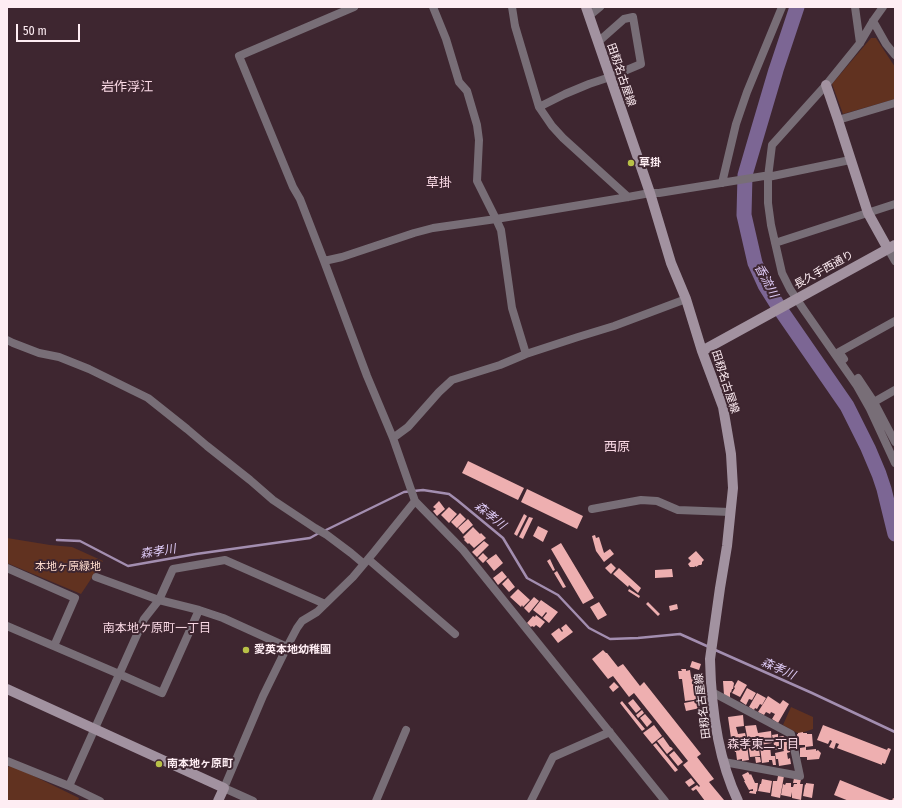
<!DOCTYPE html>
<html>
<head>
<meta charset="utf-8">
<style>
	body { margin:0 }
	#map { position:relative; width:902px; height:808px; overflow:hidden; background:#3e2630; font-family:"Fira Sans Condensed",sans-serif }
	canvas { display:block }
	.frame { position:absolute; inset:0; border:8px solid #feedf3; pointer-events:none }
	.scale { position:absolute; left:16px; top:24px; width:64px; height:18px; box-sizing:border-box; border:2px solid #feedf3; border-top:0; padding-left:5px; font-size:12px; line-height:14px; white-space:nowrap; color:#feedf3; -webkit-text-stroke:3px #3e2630; paint-order:stroke }
</style>
</head>
<body>
<div id="map">
<canvas width="902" height="808"></canvas>
<div class="frame"></div>
<div class="scale">50 m</div>
</div>
<script>
const ctx = document.querySelector('canvas').getContext('2d');
ctx.lineJoin = 'round';
function fill(path, color) {
  ctx.fillStyle = color;
  ctx.fill(path, 'evenodd');
}
function stroke(path, color, width, dash) {
  ctx.strokeStyle = color;
  ctx.lineWidth = width;
  ctx.lineCap = dash ? 'butt' : 'round';
  ctx.setLineDash(dash || []);
  ctx.stroke(path);
}
function write(font, color, halo, rows, align = 'center') {
  ctx.font = font + ' "Fira Sans Condensed","Noto Sans JP",sans-serif';
  ctx.lineWidth = 4;
  ctx.setLineDash([]);
  ctx.textBaseline = 'middle';
  ctx.strokeStyle = halo;
  ctx.fillStyle = color;
  for (const [text, x, y, turn = 0] of rows) {
    ctx.save();
    ctx.translate(x, y);
    ctx.rotate((+turn || 0) * Math.PI / 180);
    ctx.textAlign = isNaN(turn) ? turn : align;
    if (halo) ctx.strokeText(text, 0, 0);
    ctx.fillText(text, 0, 0);
    ctx.restore();
  }
}
fill(new Path2D(`
	M871 38H876L895 67V99L843 114 832 84Z
	M7 538 50 545 72 547 103 561 81 594 7 563Z
	M791 707 813 717V729L799 734 783 725Z
	M11 765 79 798 78 801H7V769L8 767Z`), '#613220');
stroke(new Path2D(`
	M324 531 404 492 423 490 449 494 457 500 503 538 527 578 558 595 589 628 610 639 638 638 680 634 709 647
	M57 540 80 541 128 566 196 554 310 538 319 533
	M713 649 812 693 895 732`), '#a38eb0', 2.5);
stroke(new Path2D(`
	M797 7 776 70 755 141 745 175 744 215 755 263 765 285 780 309 847 406 868 448 879 474 884 489 895 534`), '#7c6694', 15);
fill(new Path2D(`
	M468 461 524 488 518 500 462 473Z
	M527 489 583 516 577 529 521 502Z
	M439 501 445 509 437 516 433 511 436 509 433 507Z
	M449 507 457 514 449 523 441 515Z
	M460 513 466 519 457 528 451 522Z
	M524 514 527 516 517 536 514 534Z
	M529 517 533 518 523 539 519 537Z
	M468 519 473 525 463 534 458 528Z
	M538 526 548 531 543 542 533 536Z
	M473 527 480 534 481 533 486 538 474 548 469 543 468 544 464 540 465 539 463 537Z
	M595 535 596 538 599 537 604 553 610 549 614 554 604 562 596 551 592 536Z
	M484 541 489 545 477 557 472 552Z
	M561 543 594 598 583 604 551 549Z
	M696 551 704 560 702 562V564L701 565H699L696 567V566L694 567H690L688 564 691 561 688 558Z
	M483 553 488 558 483 563 478 558Z
	M496 554 503 563 494 571 486 561Z
	M550 559 555 570 553 571 547 561Z
	M611 563 616 568 611 574 605 568Z
	M619 568 641 588 638 593 629 585 628 587 613 574Z
	M672 569 673 577 655 578V570Z
	M502 571 507 577 498 585 493 578Z
	M557 571 566 587 563 588 554 573Z
	M508 578 515 587 509 592 502 584Z
	M518 589 530 600 523 607 522 605 521 607 510 597Z
	M629 589 640 596 639 598 628 591Z
	M534 597 539 601 529 613 524 608Z
	M541 600 558 612 549 623 543 618 547 613 546 612 542 617 533 610Z
	M599 602 607 615 598 620 590 607Z
	M648 602 660 614 658 616 646 604Z
	M677 604 678 609 670 611 669 606Z
	M536 615 545 622 540 628 536 625 534 627 532 626 531 627 527 623 533 616 535 617Z
	M566 624 573 632 558 643 551 634 559 628 562 632 563 631 561 628Z
	M603 650 606 653H607L618 667 623 664 640 686 644 682 701 754 697 757 714 779 709 782 724 800 723 801H705L696 789 693 791 691 789 697 785 699 787 700 786 683 765 688 761 634 693 629 697 613 676 608 679 592 659Z
	M692 661 701 664 699 670 690 667Z
	M681 669H686V671L690 670 691 677 699 676 701 699 685 701 682 679H679L678 671H682Z
	M738 680 747 685 740 697 732 693 735 688 734 687Z
	M723 681H732L734 683 733 689H732L731 693 730 692V699H726V695H724Z
	M614 682 619 687 613 692 609 687Z
	M747 688 756 693 752 700 749 699 746 705 740 701Z
	M757 693 766 698 762 705 760 704 757 709 755 708 754 710 749 707Z
	M768 696 780 704 783 700 789 704 778 723 772 719 775 714 771 712 770 714 766 712 764 715 758 712Z
	M633 699 641 709 636 713 628 703Z
	M699 700 700 708 686 711 684 703Z
	M622 701 645 729 642 731 620 703Z
	M642 710 644 713 638 718 636 715Z
	M645 714 652 722 647 727 640 718Z
	M743 715 744 726 736 727 738 734 745 733 747 741 734 743 733 738H731L728 717Z
	M654 725 662 736 652 744 643 733Z
	M756 725 758 733 771 731 772 743 760 745 759 739 748 741 745 726Z
	M823 725 887 750 888 748 891 749 885 764 882 763V765L837 748 839 744 836 743 834 749 829 747 832 741 830 740 828 744 817 740Z
	M803 732V733H807V734H812L813 746 805 747V745H799V741L798 742 797 734H798V733Z
	M778 734V737L783 736 787 739 789 745 786 746H789L790 752 787 753 788 759 790 758 791 764 779 766 778 759H776L775 753 784 751 783 749 775 750 772 735Z
	M663 737 670 747H671L673 749 667 754 657 741Z
	M758 742 760 756 750 757 748 743Z
	M656 743 678 770 675 772 653 745Z
	M740 745H747L749 760 742 761V759L737 760 736 752H735L734 748 740 746Z
	M770 745 771 756H775L776 765H773L772 760H769V762L762 763 760 746Z
	M806 747V750L816 749V751L818 750 821 753 819 759 807 760V757H800V748Z
	M674 751 683 762 678 766 669 755Z
	M755 757H760L761 762 756 763Z
	M748 772 750 775 751 774 755 783H758L757 792 756 791V794L749 793 750 791H753V789L749 790 744 781H745L742 775Z
	M778 776H784L780 798 771 796 773 781H777Z
	M691 778 695 783 689 787 685 782Z
	M794 778 801 779 800 784H803L801 800 792 798V792L791 797 781 795 783 784 785 785 786 783H791V787H793L794 784H797V783H793Z
	M762 779 772 781 770 793 758 791 760 784H761Z
	M840 780 892 801 893 798 895 799V801H849L834 795Z
	M806 783 814 784 812 798 803 796 805 784 806 785Z`), '#eeafb0');
stroke(new Path2D(`
	M433 7 446 39 459 82 467 91 477 125 479 140 477 181 496 219 501 230 512 308 526 354
	M512 7 515 26 539 107 552 126 563 138 628 197
	M855 7 860 43
	M883 7 873 21 860 43 826 85 772 145 768 177V203L771 225 782 273 790 289 804 310 857 386 870 409 895 463
	M589 16 600 7
	M873 21 886 44 895 55
	M539 107 565 94 589 84 610 77 641 64 633 17 624 19 598 42
	M838 120 895 103
	M722 183 736 124 747 92 782 7
	M775 243 895 204
	M888 249 895 261
	M324 261 342 257 414 233 433 228 496 219 628 197 650 193H659L764 176 768 177 850 160
	M7 340 13 343 39 353 59 357 89 369 148 398 187 429 207 446 250 480 273 500 315 528 327 535 351 553 364 564
	M844 359 839 352 895 321
	M858 378 874 402 895 442
	M874 402 895 390
	M393 438 408 427 439 392 452 380 500 365 526 354 578 337 614 326 686 299
	M415 501 463 550 665 801
	M592 509 641 500 657 501 678 510 730 512
	M368 559 455 634
	M7 568 75 598 54 646
	M96 577 159 600 199 610 223 618 287 647
	M7 626 119 674 162 693 199 610
	M712 692 791 734 800 776 724 762
	M7 761 69 786
	M100 801 69 786 144 619 159 600 173 569 225 560 325 604
	M253 801 224 788 263 696 287 647 297 628 302 621 317 612 353 577 374 552 415 501 393 438 367 376 324 261 300 199 293 187 239 56 354 7
	M376 801 406 730
	M531 801 553 757 610 732`), '#786e77', 8);
stroke(new Path2D(`
	M586 7 650 193 671 263 686 299 702 351 723 407 731 454 733 488 727 546 720 588 710 659C711 706 717 757 738 801
	M826 85 838 120 868 213 888 249
	M702 351 895 245
	M7 689 224 788 218 801`), '#a292a0', 10);
for (const [x, y, r, color] of [
	[631,163,4,"#b8c147"],
	[246,650,4,"#b8c147"],
	[159,764,4,"#b8c147"]
]) {
  const dot = new Path2D();
  dot.arc(x, y, r, 0, 2 * Math.PI);
  ctx.fillStyle = color;
  ctx.fill(dot);
  stroke(dot, '#3e2630', 1.5);
}
write('11px', '#feedf3', '#3e2630', [
	["田籾名古屋線",621,75,71],
	["長久手西通り",824,270,-29],
	["田籾名古屋線",725,382,72],
	["田籾名古屋線",703,706,-97]
]);
write('bold 11px', '#feedf3', '#3e2630', [
	["草掛",639,163],
	["愛英本地幼稚園",254,650],
	["南本地ヶ原町",167,764]
], 'left');
write('11px', '#fedccf', '#3e2630', [
	["本地ヶ原緑地",68,567]
]);
write('italic 12px', '#dfcbf7', '#3e2630', [
	["香流川",766,281,62],
	["森孝川",490,516,39],
	["森孝川",158,552,-9],
	["森孝川",778,669,24]
]);
write('12px', '#f9d8e4', '#3e2630', [
	["南本地ケ原町一丁目",157,629],
	["森孝東二丁目",763,745]
]);
write('13px', '#f9d8e4', '#3e2630', [
	["岩作浮江",127,87],
	["草掛",439,183],
	["西原",617,447]
]);
</script>
</body>
</html>
